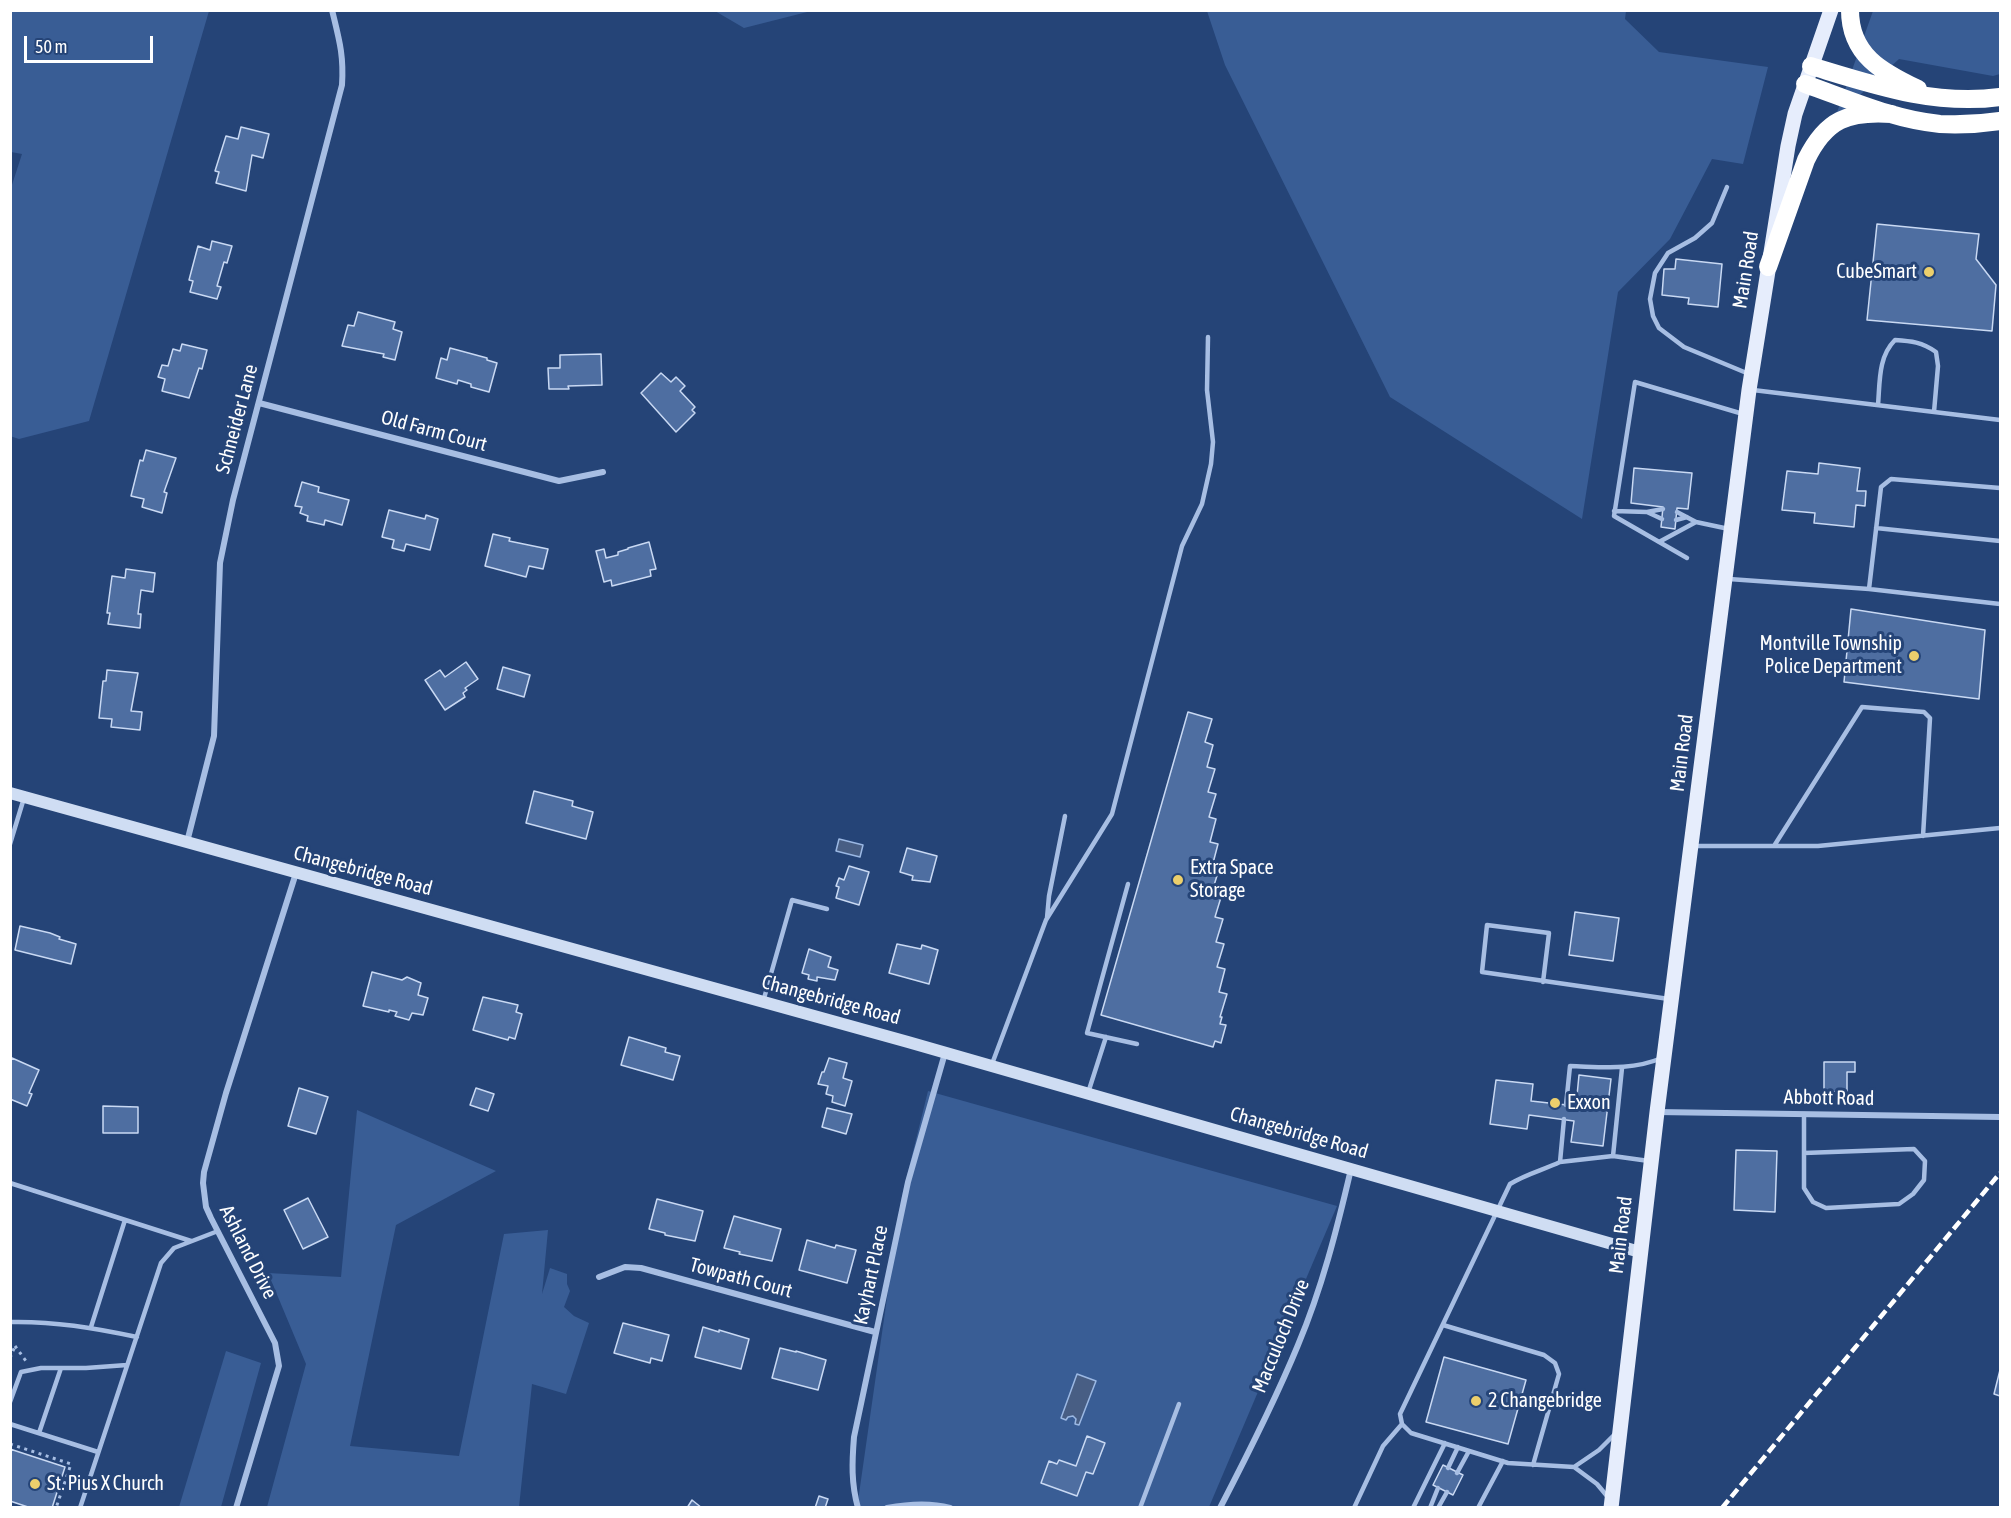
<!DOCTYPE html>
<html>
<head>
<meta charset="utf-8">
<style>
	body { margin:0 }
	#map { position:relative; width:2011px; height:1518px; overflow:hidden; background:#254477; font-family:"Asap Condensed",sans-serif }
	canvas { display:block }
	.frame { position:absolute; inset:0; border:12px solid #fff; pointer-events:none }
	.scale { position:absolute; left:24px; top:36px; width:129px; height:27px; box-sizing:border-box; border:3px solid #fff; border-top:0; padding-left:8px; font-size:18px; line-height:21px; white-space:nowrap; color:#fff; -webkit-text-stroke:4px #254477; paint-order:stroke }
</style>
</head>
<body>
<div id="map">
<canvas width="2011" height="1518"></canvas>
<div class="frame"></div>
<div class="scale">50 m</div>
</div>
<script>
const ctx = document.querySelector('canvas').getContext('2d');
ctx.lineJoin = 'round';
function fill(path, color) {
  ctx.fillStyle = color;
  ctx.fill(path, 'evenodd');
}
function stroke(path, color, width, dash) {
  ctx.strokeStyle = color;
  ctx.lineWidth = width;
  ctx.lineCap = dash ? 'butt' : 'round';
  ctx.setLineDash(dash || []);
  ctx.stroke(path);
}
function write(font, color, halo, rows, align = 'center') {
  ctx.font = font + ' "Asap Condensed",sans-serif';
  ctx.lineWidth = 6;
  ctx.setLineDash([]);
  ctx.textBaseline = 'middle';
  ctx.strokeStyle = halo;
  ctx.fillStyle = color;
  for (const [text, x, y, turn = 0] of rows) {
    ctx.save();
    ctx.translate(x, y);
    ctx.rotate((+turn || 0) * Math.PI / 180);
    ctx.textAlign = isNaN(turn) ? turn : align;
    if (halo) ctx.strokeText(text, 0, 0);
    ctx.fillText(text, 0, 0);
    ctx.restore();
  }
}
fill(new Path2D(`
	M11 10 209 11 89 421 19 439 10 436V191L22 154 11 152Z
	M715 11V10L811 11 744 28Z
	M1207 11H1626L1625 19 1659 52 1768 67 1743 164 1712 159 1670 239 1618 292 1582 519 1390 397 1225 65Z
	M1873 11H2000V74L1993 76 1899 59 1835 118Z
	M928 1091 1337 1206 1209 1507 857 1508 901 1200Z
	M357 1110 496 1171 396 1225 350 1446 459 1456 504 1234 548 1230 542 1294 550 1268 567 1274V1284L570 1291 564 1307 574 1316 589 1323 566 1394 532 1384 519 1507H267L306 1364 268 1273 341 1277Z
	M226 1351 261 1363 221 1507H179Z`), '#395d95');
const water = new Path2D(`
	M839 839 863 845 860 857 836 851Z
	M1077 1374 1096 1381 1079 1425 1075 1424 1076 1419 1073 1416 1068 1417 1066 1420 1061 1418Z`);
fill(water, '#485e84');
stroke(water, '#9bb8e3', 1.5);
const building = new Path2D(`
	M241 127 269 134 263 158 252 155 246 191 216 183 219 172 215 171 226 136 238 139Z
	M1877 224 1979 234 1976 259 1996 285 1992 331 1867 320Z
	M212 241 232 246 227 263 224 262 217 286 221 287 217 299 190 292 193 281 189 280 198 246 210 250Z
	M1676 259 1722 264 1718 307 1688 304 1689 298 1662 295 1664 269H1675Z
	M358 312 395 322 393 329 402 332 395 360 383 357 384 354 342 346 348 325 354 326Z
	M182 344 207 350 202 369 199 368 189 398 162 391 165 379 158 377 162 365 168 366 173 349 180 351Z
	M450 348 487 358V360L497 363 489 392 471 387V384L458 380 457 384 436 378 441 358 447 360Z
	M601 354 602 385 568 386 569 389H549L548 368H560V355Z
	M661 373 671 382 676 377 685 386 680 391 695 407 692 410 695 413 676 432 641 393Z
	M146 450 176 458 164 492 167 493 162 513 142 507 144 499 131 496 140 460 143 461Z
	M1819 463 1860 468 1857 491H1866L1865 506 1856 505 1854 527 1814 523 1815 513 1782 510 1787 471 1818 474Z
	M1634 468 1692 473 1688 509 1677 508 1675 529 1661 527 1663 507 1631 503Z
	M302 482 319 487 318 492 349 500 342 525 325 520 324 525 307 521 308 516 300 513 302 507 295 506Z
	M389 510 425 519 426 515 438 519 430 550 406 544 404 551 392 548 394 540 382 537Z
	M493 534 510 538 509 541 548 549 543 569 529 566 526 577 485 566Z
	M649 542 656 569 650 570 651 576 612 586 611 580 604 582 596 551 604 549 606 558 618 555V552L628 549V548Z
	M126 569 155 573 153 592 141 590 138 614H141L140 628 108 624 110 613H107L112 576 125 578Z
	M1851 609 1985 630 1979 699 1844 682Z
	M466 662 478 679 465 688 467 690 463 693 465 697 445 710 425 680 440 670 445 677Z
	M503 667 530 675 524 697 497 689Z
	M107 670 138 673 131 711 142 712 140 730 111 727 112 719 99 718 103 681H106Z
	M1188 712 1212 719 1205 742 1213 745 1207 767 1215 769 1208 792 1216 794 1209 817 1216 819 1210 842 1218 844 1212 867 1219 869 1212 892 1222 894 1215 917 1223 919 1216 942 1224 944 1217 967 1225 969 1219 992 1227 994 1220 1017H1222L1220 1024 1226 1025 1221 1043 1215 1041 1213 1047 1101 1015Z
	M534 791 573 801 572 806 593 812 586 839 526 823Z
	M907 848 937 856 930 882 912 880 913 876 900 872Z
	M849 866 869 872 859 905 836 898 839 887 836 886 839 878 844 880Z
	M1575 912 1619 918 1613 961 1569 955Z
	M20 926 50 933 60 937 59 939 76 944 71 964 15 950Z
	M897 944 921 949 922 945 938 950 929 984 889 973Z
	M809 949 831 957 828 967 838 970 835 980 817 977V981L808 979 809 975 802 973Z
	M372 972 402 980 407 977 421 983 418 995 428 998 423 1015 412 1013 409 1020 395 1016 397 1012 389 1010V1012L363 1006Z
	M483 997 518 1005 516 1012 522 1014 515 1039 509 1037 508 1040 473 1030Z
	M629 1037 666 1048 665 1052 680 1056 673 1080 621 1065Z
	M12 1058 39 1070 29 1093 32 1094 27 1106 10 1099V1062Z
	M829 1058 847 1063 843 1078 852 1081 845 1106 832 1102 833 1096 826 1094 828 1086 818 1084 822 1072H824Z
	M1824 1062H1855V1072H1847V1092H1824Z
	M1579 1075 1611 1079 1603 1146 1571 1142 1574 1121 1529 1115 1527 1129 1490 1124 1496 1080 1533 1084 1531 1101 1576 1106Z
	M299 1088 328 1097 316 1134 288 1126Z
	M476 1088 494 1094 488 1111 470 1105Z
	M103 1106 138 1107V1133H103Z
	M827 1108 852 1114 846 1134 822 1127Z
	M1736 1150 1777 1151 1775 1212 1734 1210Z
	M308 1198 328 1237 303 1249 284 1210Z
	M657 1199 703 1211 695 1241 665 1235V1233L649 1229Z
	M734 1216 781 1229 772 1261 739 1254 740 1252 724 1248Z
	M807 1240 835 1248 836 1245 856 1250 847 1283 799 1270Z
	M623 1323 669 1335 662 1361 651 1358 650 1363 614 1353Z
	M703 1327 719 1332V1330L749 1339 741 1369 695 1357Z
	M780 1348 796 1352V1351L826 1360 818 1390 772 1378Z
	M1444 1357 1526 1380 1508 1444 1426 1422Z
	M2000 1370V1396L1994 1394Z
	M1087 1436 1105 1443 1093 1474 1086 1472 1077 1496 1041 1483 1049 1461 1057 1464 1059 1460 1076 1466Z
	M10 1449 65 1467 52 1508H31L10 1501Z
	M1443 1465 1463 1475 1453 1495 1433 1485Z
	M819 1496 828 1499 825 1508H815Z
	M692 1500 702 1508H687Z`);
fill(building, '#4e6ea1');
stroke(building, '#c9d9f3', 1.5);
stroke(new Path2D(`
	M15 1346 26 1361
	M10 1358 15 1346
	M10 1444 71 1464 56 1508`), '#a7bee3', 3, [3, 4.5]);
stroke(new Path2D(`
	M1727 187 1712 223 1695 238 1668 253 1655 273 1650 299 1653 316 1659 328 1684 347 1749 374
	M1753 390 2000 420
	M1878 405C1880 382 1878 357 1895 340 1911 341 1922 342 1936 352L1938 366 1934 412
	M1614 511 1647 512 1663 509
	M1647 512 1662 519
	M1677 512 1696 522 1729 529
	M1676 520 1687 517
	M1876 528 2000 541
	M1659 542 1696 522
	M1687 558 1614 516 1635 382 1743 414
	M1729 579 1869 589 1881 487 1891 479 2000 488
	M1869 589 2000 604
	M10 844 24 798
	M1694 846H1818L2000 828
	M1774 846 1862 707 1924 712 1930 718 1923 836
	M1128 884 1087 1033 1137 1044
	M1047 918 1049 896 1065 816
	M1543 982 1549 933 1487 925 1482 972 1669 999
	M763 1002 792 900 827 909
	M992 1064 1046 920 1112 814 1182 546 1202 504 1211 464 1213 442 1207 390 1208 337
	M1088 1093 1106 1037
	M1566 1105 1570 1066C1603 1067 1630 1071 1662 1058
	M1564 1119 1560 1162 1613 1156 1649 1161
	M1804 1153 1914 1149 1925 1161 1924 1180 1913 1194 1899 1204 1826 1208 1813 1202 1804 1188V1114
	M1613 1156 1622 1068
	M1560 1162C1543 1170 1526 1174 1510 1184L1400 1414 1402 1424 1411 1433 1508 1463 1574 1467 1597 1484 1607 1496
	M10 1183 191 1241
	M10 1322C54 1321 94 1328 137 1337
	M1443 1325 1544 1355 1555 1363 1559 1374 1533 1465
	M91 1327 125 1220
	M10 1402 21 1372 41 1368H86L127 1365
	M10 1424 98 1452
	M39 1433 61 1368
	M1574 1467 1599 1450 1614 1435
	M1448 1468 1458 1447
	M1457 1473 1469 1451
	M80 1508 161 1263 174 1248 218 1231
	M1140 1508 1179 1404
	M1354 1508 1383 1446 1402 1424
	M1413 1508 1445 1443
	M1430 1508 1438 1488
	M1438 1508 1447 1492
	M1478 1508 1503 1461`), '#a7bee3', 4.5);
stroke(new Path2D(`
	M259 403 559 481 603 472
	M187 842 214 736 220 563 233 500 342 85C344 55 339 39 332 10
	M1657 1112 2000 1117
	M599 1277 625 1267 641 1268 875 1332
	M236 1508 279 1366 275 1343 211 1218 206 1207 203 1183 204 1172 226 1093 296 873
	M858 1508C851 1483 852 1462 854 1437L908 1182 945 1053
	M887 1508C908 1504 929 1502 950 1508
	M1220 1508C1248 1454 1275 1401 1298 1345 1322 1288 1337 1229 1351 1169`), '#a7bee3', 6);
stroke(new Path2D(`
	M10 793 908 1042 1640 1252`), '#cfddf3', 12);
stroke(new Path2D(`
	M1611 1508 1657 1112 1749 390 1788 146 1795 114 1831 10`), '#e6edfc', 15);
stroke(new Path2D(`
	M1850 10C1850 55 1882 72 1918 89
	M1811 66C1874 85 1934 106 2000 97
	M1805 84C1848 99 1894 120 1940 124 1960 125 1980 124 2000 121
	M1768 267 1806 160C1826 119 1848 111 1892 114`), '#fff', 18);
stroke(new Path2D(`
	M1722 1508 2000 1173`), '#fff', 4.5, [10, 4.5]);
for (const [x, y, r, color] of [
	[1929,272,6,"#eccf6c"],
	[1914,656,6,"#eccf6c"],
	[1178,880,6,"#eccf6c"],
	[1555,1103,6,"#eccf6c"],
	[1476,1401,6,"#eccf6c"],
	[35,1484,6,"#eccf6c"]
]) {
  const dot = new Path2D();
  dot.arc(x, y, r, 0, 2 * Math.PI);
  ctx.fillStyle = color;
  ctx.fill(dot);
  stroke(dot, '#254477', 2);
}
write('20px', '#fff', '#254477', [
	["Main Road",1746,270,-81],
	["Schneider Lane",237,419,-75],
	["Old Farm Court",434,431,15],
	["Main Road",1682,753,-83],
	["Changebridge Road",363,871,15],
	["Changebridge Road",831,1000,15],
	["Abbott Road",1829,1098,1],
	["Changebridge Road",1299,1133,16],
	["Main Road",1621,1235,-83],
	["Ashland Drive",248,1252,63],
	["Kayhart Place",871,1275,-78],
	["Towpath Court",741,1278,15],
	["Macculoch Drive",1281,1336,-68]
]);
write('20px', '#fff', '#254477', [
	["CubeSmart",1917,272,"right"],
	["Montville Township",1902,644,"right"],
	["Police Department",1902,667,"right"],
	["Extra Space",1190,868],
	["Storage",1190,891],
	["Exxon",1567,1103],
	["2 Changebridge",1488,1401],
	["St. Pius X Church",47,1484]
], 'left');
</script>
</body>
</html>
